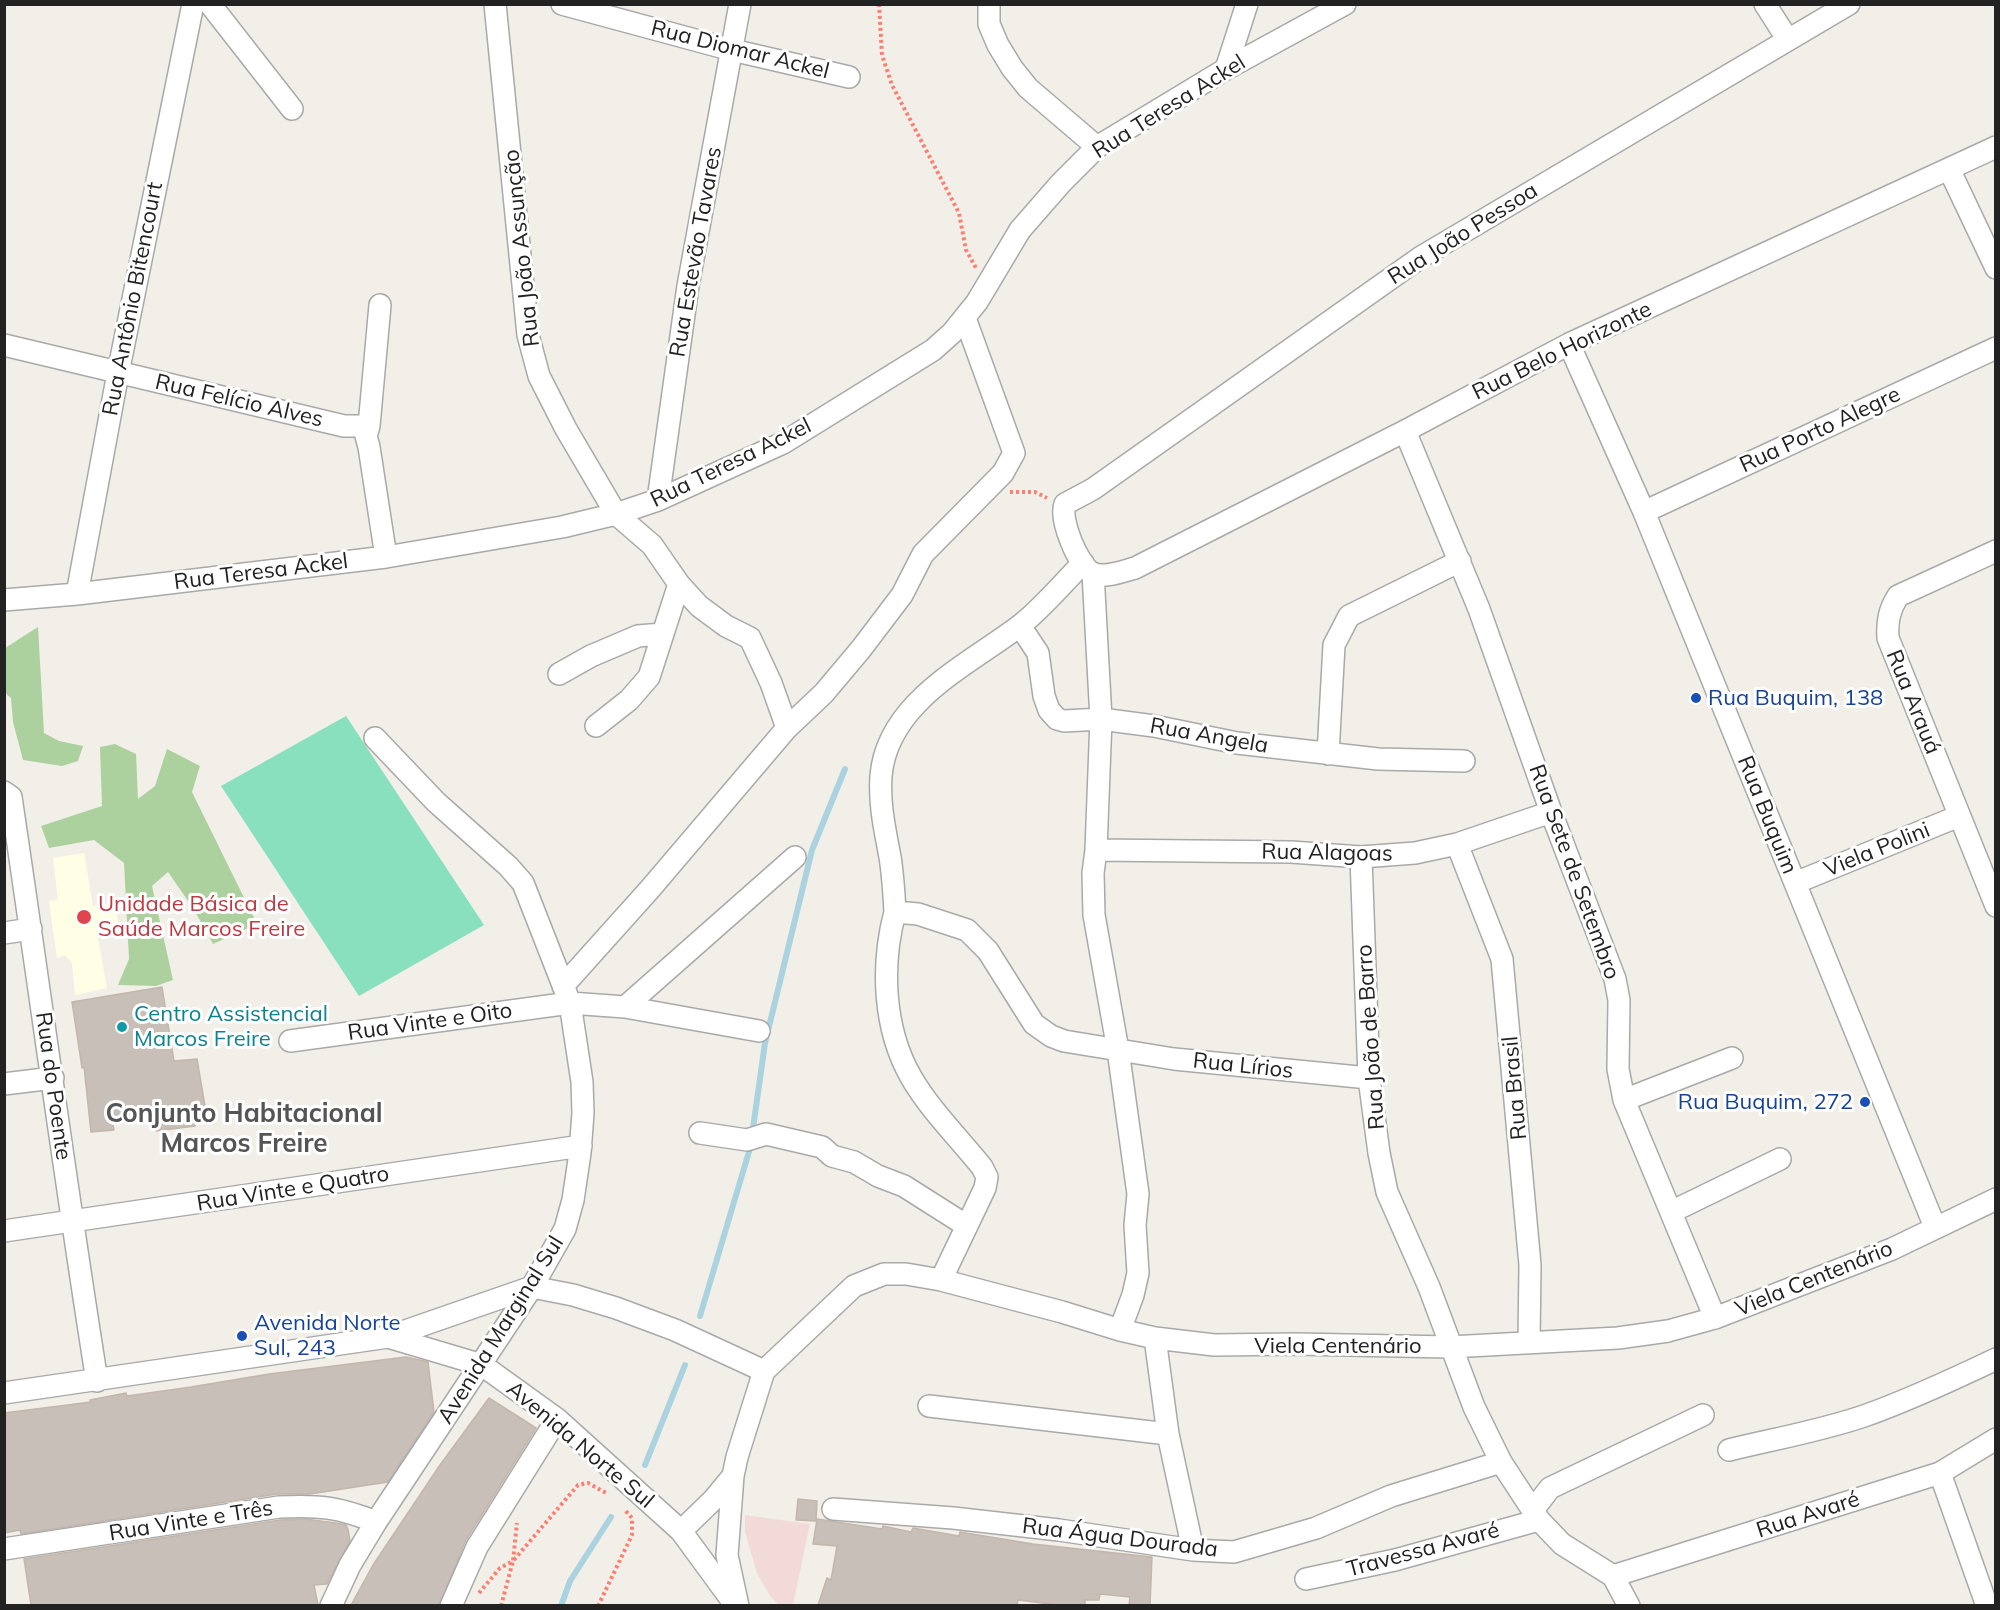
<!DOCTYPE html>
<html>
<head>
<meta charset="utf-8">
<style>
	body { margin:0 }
	#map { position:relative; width:2000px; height:1610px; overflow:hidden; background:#f2efe9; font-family:Mulish,sans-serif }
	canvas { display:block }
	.frame { position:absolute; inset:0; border:6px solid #222; pointer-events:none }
</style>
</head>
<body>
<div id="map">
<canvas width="2000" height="1610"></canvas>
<div class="frame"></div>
</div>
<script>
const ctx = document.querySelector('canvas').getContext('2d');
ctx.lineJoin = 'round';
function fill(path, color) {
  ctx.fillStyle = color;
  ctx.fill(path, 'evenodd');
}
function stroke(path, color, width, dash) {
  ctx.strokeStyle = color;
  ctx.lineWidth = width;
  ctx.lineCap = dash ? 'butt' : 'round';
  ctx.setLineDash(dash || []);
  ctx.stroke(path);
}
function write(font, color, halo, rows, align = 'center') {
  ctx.font = font + ' Mulish,sans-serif';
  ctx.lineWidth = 6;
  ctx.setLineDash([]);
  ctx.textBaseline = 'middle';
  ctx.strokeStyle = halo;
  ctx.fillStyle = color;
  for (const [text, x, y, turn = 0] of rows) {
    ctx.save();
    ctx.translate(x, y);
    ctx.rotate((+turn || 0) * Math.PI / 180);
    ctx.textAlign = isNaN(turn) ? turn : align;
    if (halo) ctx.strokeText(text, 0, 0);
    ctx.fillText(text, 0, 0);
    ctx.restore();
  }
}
fill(new Path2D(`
	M745 1515 810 1524 793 1605H779L770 1596 757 1573 745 1532Z`), '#f2dad9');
fill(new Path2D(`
	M84 853 93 906 115 902 119 928 97 933 107 988 75 995 72 963 65 955 57 958 49 901 58 900 53 858Z`), '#ffffe5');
fill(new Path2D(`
	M38 627 44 733 59 741 83 746 78 761 62 766 23 760 13 722 11 698 5 693V648Z
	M115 744 136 754 138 799 155 786 167 749 200 766 192 792 257 924 213 944 193 908 168 872 152 886 173 980 156 986 118 985 129 959 124 863 94 840 49 848 41 826 102 806 100 747Z`), '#add19e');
fill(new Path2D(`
	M346 716 484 925 359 996 221 786Z`), '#88e0be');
stroke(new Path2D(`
	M753 1128 765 1043 812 850 845 769
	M700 1316 751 1145
	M645 1465 685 1365
	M561 1606 570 1581 611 1517`), '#aad3df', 6);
const building = new Path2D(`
	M162 987 174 1061 197 1059 206 1112 194 1114 195 1126 156 1131 155 1120 144 1123 143 1117 112 1121 114 1130 91 1132 84 1067 82 1068 72 1002Z
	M406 1357 428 1362 434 1412 388 1482 310 1494H277L21 1534 20 1530 4 1533V1413L91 1402 90 1400 126 1393 127 1396 191 1387 269 1374Z
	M489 1398 536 1428 466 1540 439 1605H351L373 1565 440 1465Z
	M798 1499 817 1501 816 1521 796 1520Z
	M305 1519 336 1523 346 1525 348 1529 350 1541 327 1584 314 1585 318 1605H31L24 1559 280 1520Z
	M817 1519 882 1529 883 1526 911 1532 913 1528 959 1536 960 1532 1033 1544 1152 1557 1150 1605H1129L1130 1597 1100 1594 1099 1600H1085V1605H1058L1018 1600 1017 1605H818L827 1578 831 1580 837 1546 813 1544Z`);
fill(building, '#c7bfb8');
stroke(building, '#c4b6ab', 1.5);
const minor = new Path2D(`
	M210 4 292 109
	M495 4 528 335 539 376 566 429 616 514 652 545 679 584 699 606 726 626 750 638 771 683 787 728
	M562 4 732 50 849 77
	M989 4V24L998 45 1012 68 1028 88 1097 147
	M1765 4 1788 40
	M1849 4 1421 257 1093 489 1065 504C1059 519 1078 565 1092 573 1104 579 1123 571 1135 568L1405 431 1569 344 1996 147
	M1226 69 1247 4
	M1949 169 1996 268
	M1569 344 1644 512 1935 1227
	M4 345 344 426H369L366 436 369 447 386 557
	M369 426 380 305
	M1405 431 1479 609 1551 812 1615 979 1619 1000 1618 1069 1624 1100 1715 1318
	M658 500 688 286 740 4
	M1644 512 1996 348
	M1996 551 1898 596C1889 610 1887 622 1888 638L1996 906
	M1083 563C1063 583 1040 611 1018 627 966 666 887 703 881 776 879 805 885 830 890 857 893 875 894 894 895 912L918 914 967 930 988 951 1034 1024 1051 1036 1064 1041 1174 1059 1369 1078
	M1093 573 1101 719 1096 850 1093 873 1094 915 1118 1050 1138 1194 1135 1225 1138 1273 1133 1295 1120 1330
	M77 594 118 373 193 4
	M4 600 77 594 386 557 562 527 616 514 658 500 783 443 933 350 952 333 977 302 1020 230 1061 183 1097 147 1226 69 1345 4
	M1020 626 1038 653 1044 696 1049 710 1057 719 1064 721 1101 719 1154 726 1237 743 1378 759 1464 761
	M559 674 591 656 638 636 662 634
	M596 726 629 700 649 677 679 584
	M1328 754 1334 645 1349 616 1460 561
	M4 792 11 797C40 992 66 1187 97 1381
	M1457 844 1502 959 1530 1265 1529 1341
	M1096 850 1291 852 1361 857 1415 853 1457 844 1551 812
	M1361 857 1369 1078 1379 1153 1387 1192 1429 1287 1474 1407 1501 1462 1539 1520 1562 1544 1613 1576 1629 1606
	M1795 883 1959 816
	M895 912C881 965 883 1028 911 1077 930 1110 958 1137 982 1167L987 1177 985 1188 941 1280
	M4 933 31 929
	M563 986 650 889 787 728 824 693 861 649 902 595 923 554 1003 473 1014 453 965 318
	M625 1007 795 857
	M290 1041 570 1003 625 1007 759 1031
	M4 1084 53 1078
	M1624 1100 1732 1058
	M700 1133 747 1140 766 1134 822 1147 832 1156 854 1162 878 1176 904 1186 967 1226
	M1671 1212 1780 1159
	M4 1231 581 1146
	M388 1337 532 1287 573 1295 616 1308 675 1330 764 1371
	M1155 1338 1168 1434 1193 1550
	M4 1393 388 1337 482 1365 557 1419 681 1531 733 1602
	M929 1406 1168 1434
	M1729 1450C1774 1439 1820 1431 1864 1416 1909 1400 1952 1380 1996 1359
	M1940 1473 1987 1606
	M833 1509 953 1518 1059 1530 1193 1550 1234 1552 1316 1528 1391 1496 1501 1462
	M1533 1510 1550 1488 1703 1415
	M681 1531 714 1499 733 1476
	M4 1549 279 1507C319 1505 338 1507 376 1522
	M1613 1576 1940 1473 1996 1439
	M1306 1579 1395 1560 1539 1520
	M331 1606 350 1565 376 1522 532 1287 565 1229 573 1200 580 1153 583 1113 582 1082 570 1003 523 883 508 866 436 802 375 738
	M451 1606 477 1547 557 1419
	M738 1606 727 1555 733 1476 737 1457 764 1371 854 1286 884 1274H906L941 1280 1062 1312 1120 1330 1155 1338 1214 1345 1296 1344 1450 1347 1618 1338 1668 1331 1715 1318 1892 1249 1996 1199`);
stroke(minor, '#a9a9a9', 24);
stroke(new Path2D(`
	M879 4 882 55 892 85 959 213 966 250 976 268
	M1010 492H1035L1047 498
	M479 1593 500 1568 513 1561 517 1523
	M501 1606 513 1561 578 1485 588 1483 608 1494
	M598 1606 632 1535V1518L624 1509`), '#fa8072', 4, [3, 3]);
stroke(minor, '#fff', 21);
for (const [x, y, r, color] of [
	[1696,698,6,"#1a4fb4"],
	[84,917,8,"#e0444e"],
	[122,1027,6,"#0f9aa8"],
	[1865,1102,6,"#1a4fb4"],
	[242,1336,6,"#1a4fb4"]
]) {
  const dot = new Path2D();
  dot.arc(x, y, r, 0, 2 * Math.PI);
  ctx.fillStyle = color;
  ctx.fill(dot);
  stroke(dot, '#fff', 2);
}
write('22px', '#222', '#fff', [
	["Rua Diomar Ackel",740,50,14],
	["Rua Teresa Ackel",1169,107,-32],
	["Rua João Pessoa",1463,234,-32],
	["Rua João Assunção",522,248,-96],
	["Rua Estevão Tavares",696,252,-80],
	["Rua Antônio Bitencourt",133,299,-79],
	["Rua Belo Horizonte",1562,351,-26],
	["Rua Felício Alves",239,401,13],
	["Rua Porto Alegre",1820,430,-25],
	["Rua Teresa Ackel",731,463,-26],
	["Rua Teresa Ackel",261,572,-7],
	["Rua Arauá",1913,702,68],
	["Rua Angela",1209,736,10],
	["Rua Buquim",1767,815,68],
	["Viela Polini",1877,850,-22],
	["Rua Alagoas",1327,853,1],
	["Rua Sete de Setembro",1574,872,70],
	["Rua Vinte e Oito",430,1022,-8],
	["Rua João de Barro",1371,1037,-94],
	["Rua Lírios",1243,1066,6],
	["Rua do Poente",53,1086,82],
	["Rua Brasil",1515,1088,-95],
	["Rua Vinte e Quatro",293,1189,-9],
	["Viela Centenário",1814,1279,-22],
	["Avenida Marginal Sul",501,1330,-58],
	["Viela Centenário",1338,1346],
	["Avenida Norte Sul",580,1445,40],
	["Rua Avaré",1808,1515,-18],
	["Rua Vinte e Três",191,1521,-9],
	["Rua Água Dourada",1120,1538,7],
	["Travessa Avaré",1423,1550,-15]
]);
write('22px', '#164399', '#fff', [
	["Rua Buquim, 138",1708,698],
	["Rua Buquim, 272",1853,1102,"right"],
	["Avenida Norte",254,1323],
	["Sul, 243",254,1348]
], 'left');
write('22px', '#be3a42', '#fff', [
	["Unidade Básica de",98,904],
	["Saúde Marcos Freire",98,929]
], 'left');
write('22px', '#0d838f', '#fff', [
	["Centro Assistencial",134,1014],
	["Marcos Freire",134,1039]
], 'left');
write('bold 26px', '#555', '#fff', [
	["Conjunto Habitacional",244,1114],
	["Marcos Freire",244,1144]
]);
</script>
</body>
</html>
